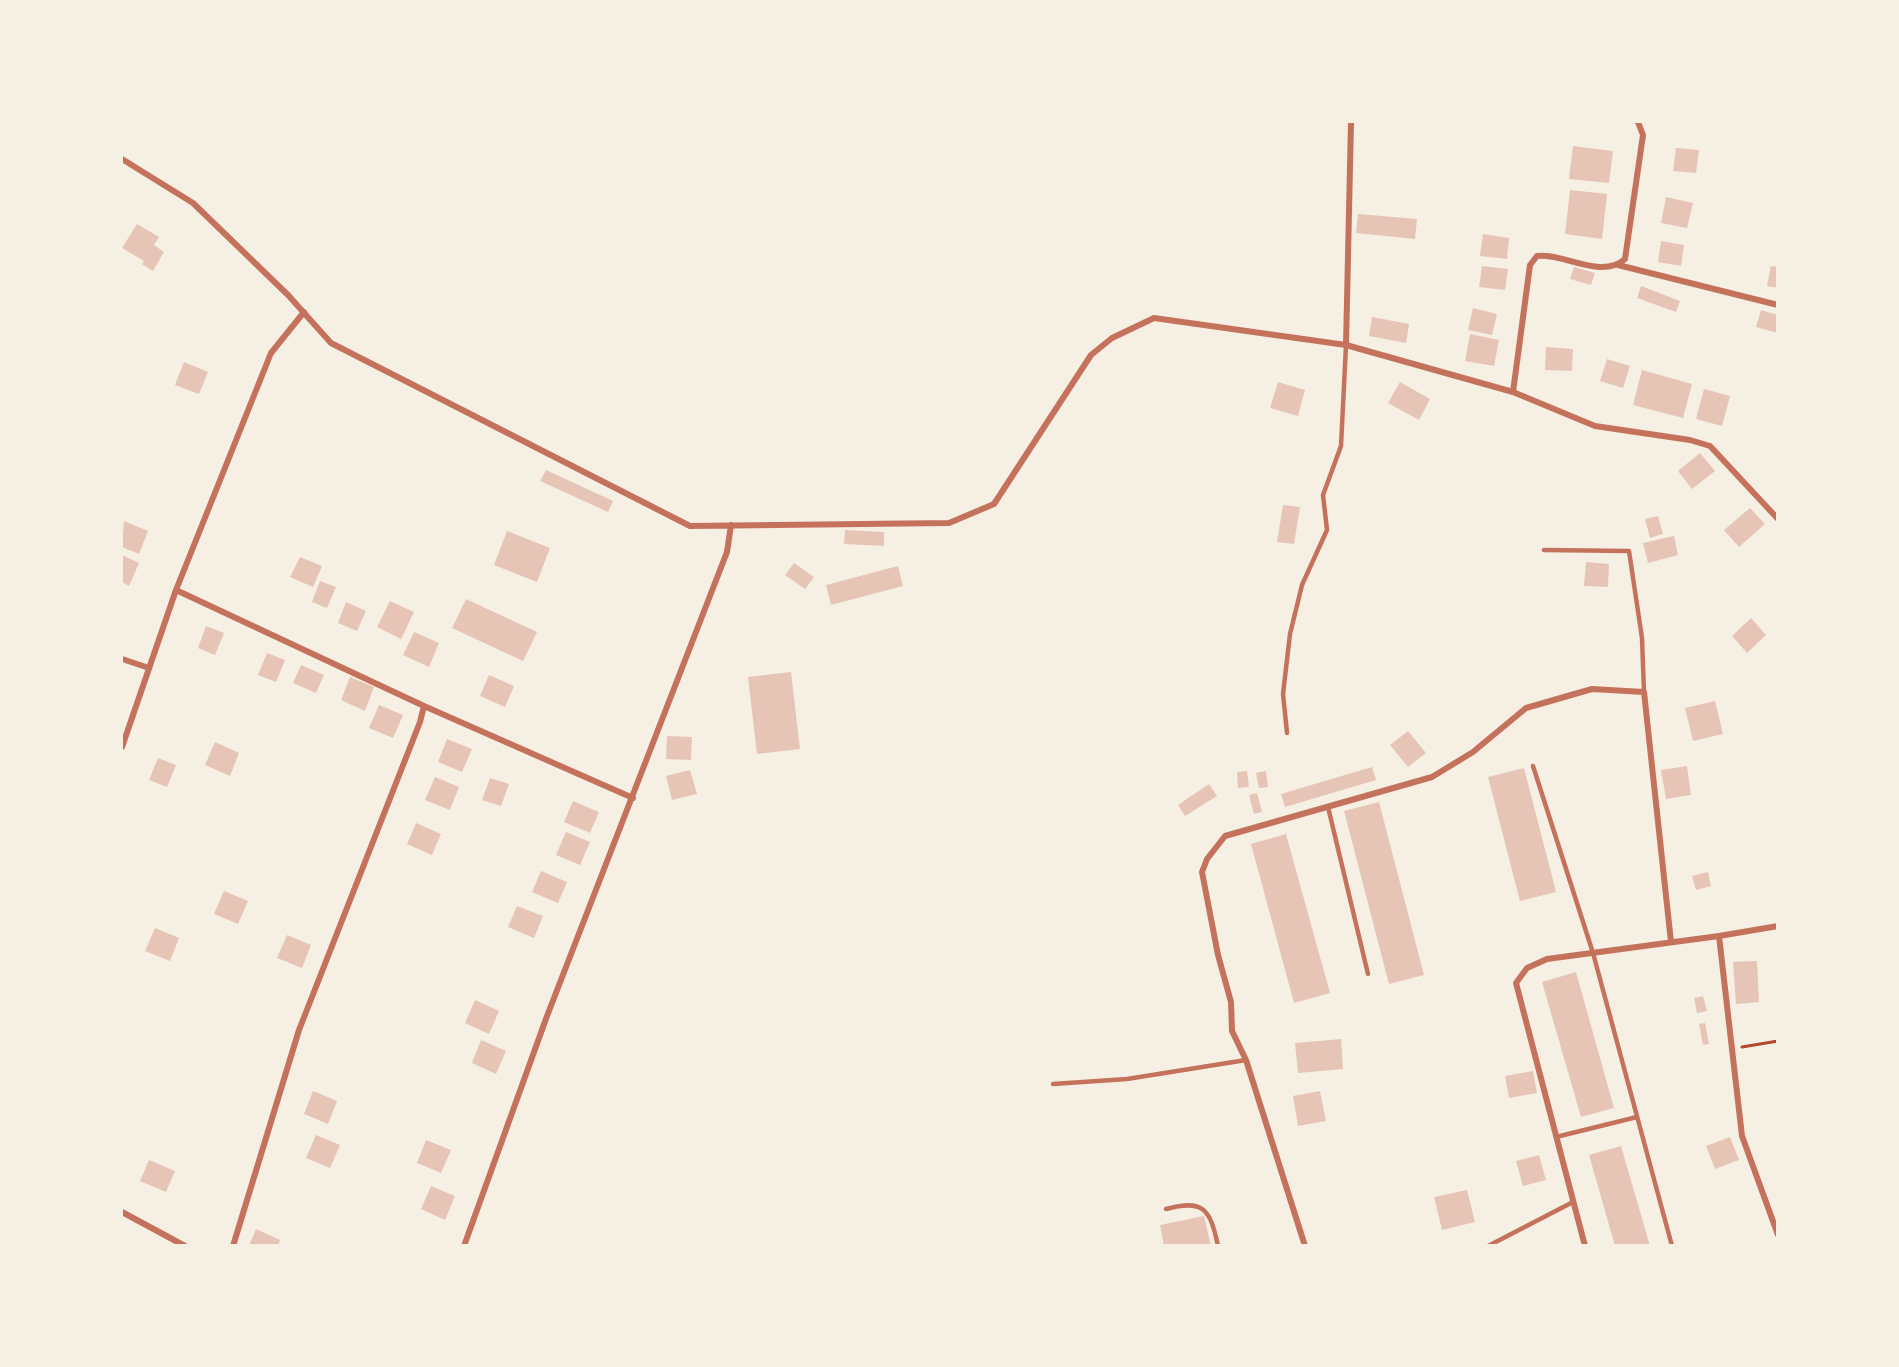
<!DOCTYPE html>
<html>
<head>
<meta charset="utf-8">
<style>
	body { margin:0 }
	#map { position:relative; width:1899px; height:1367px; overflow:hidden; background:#f6efe4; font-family:"Noto Serif",serif }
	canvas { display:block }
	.frame { position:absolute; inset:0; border:123px solid #f6efe4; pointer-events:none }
</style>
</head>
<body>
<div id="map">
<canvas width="1899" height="1367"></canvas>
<div class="frame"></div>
</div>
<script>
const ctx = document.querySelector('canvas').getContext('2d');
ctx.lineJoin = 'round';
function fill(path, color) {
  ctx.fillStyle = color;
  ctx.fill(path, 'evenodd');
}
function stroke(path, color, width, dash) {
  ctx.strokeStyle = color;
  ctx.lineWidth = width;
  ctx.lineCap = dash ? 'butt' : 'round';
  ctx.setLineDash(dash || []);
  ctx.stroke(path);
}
fill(new Path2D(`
	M1573 146 1613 151 1609 183 1569 179Z
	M1676 148 1699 150 1696 173 1673 171Z
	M1570 190 1607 194 1602 239 1565 234Z
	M1666 197 1693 203 1687 228 1661 223Z
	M1358 214 1417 219 1415 239 1356 233Z
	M137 224 159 237 154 245 164 252 153 271 142 264 144 261 122 248Z
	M1483 234 1509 238 1507 259 1480 256Z
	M1661 241 1684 245 1681 266 1658 262Z
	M1482 266 1508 269 1505 290 1479 287Z
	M1771 266 1778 267V288L1767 286Z
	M1574 267 1595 273 1591 285 1570 279Z
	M1641 286 1680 301 1676 312 1637 298Z
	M1473 308 1497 314 1492 335 1468 330Z
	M1761 310 1778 315V333L1756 327Z
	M1372 317 1409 324 1406 343 1369 336Z
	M1470 334 1499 340 1494 366 1465 361Z
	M1546 347 1573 349 1572 371 1545 370Z
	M1607 359 1630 366 1623 388 1600 381Z
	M184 362 208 372 199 394 175 385Z
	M1642 370 1692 384 1683 418 1633 405Z
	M1278 382 1305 390 1298 416 1270 408Z
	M1400 382 1430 399 1419 420 1388 403Z
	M1704 389 1730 396 1722 426 1696 419Z
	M1700 453 1715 471 1692 489 1678 471Z
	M546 470 613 501 608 512 540 481Z
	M1283 505 1300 507 1294 544 1277 542Z
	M1750 508 1765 524 1739 547 1724 530Z
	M1658 516 1663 534 1650 538 1645 519Z
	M124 521 148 531 139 554 122 547Z
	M845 530 884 532V546L844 544Z
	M507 531 550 548 537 582 494 565Z
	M1674 536 1678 555 1648 563 1643 543Z
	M122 555 139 563 129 586 122 582Z
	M300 557 322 566 313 587 290 577Z
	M1586 562 1609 564 1608 587 1584 586Z
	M794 563 814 577 805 589 785 575Z
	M898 566 903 586 831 605 826 585Z
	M320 581 336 587 327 608 312 602Z
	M466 599 537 632 523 661 452 628Z
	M390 601 414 612 401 639 377 627Z
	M346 602 366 611 357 631 338 623Z
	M1751 618 1766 635 1747 653 1732 636Z
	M206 626 224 633 215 655 198 648Z
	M414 632 439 643 429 667 403 655Z
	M267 653 285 660 276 682 258 675Z
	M301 665 324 675 316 693 293 683Z
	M791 672 800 749 757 754 748 677Z
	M489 675 514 686 505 707 480 696Z
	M350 677 374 687 365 711 341 700Z
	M1715 701 1723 734 1693 741 1685 708Z
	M379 705 403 715 393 738 369 728Z
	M1408 731 1426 753 1408 767 1390 745Z
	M667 736 692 737 691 760 666 759Z
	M447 739 472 749 462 772 438 762Z
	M215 742 239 753 230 776 205 765Z
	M158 758 176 765 167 787 149 780Z
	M1687 766 1691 795 1666 799 1661 770Z
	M1372 767 1376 780 1285 807 1281 794Z
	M1524 768 1556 892 1520 901 1488 777Z
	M690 770 697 794 672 800 666 776Z
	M1247 771 1249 787 1238 788 1237 772Z
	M1266 771 1268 787 1259 788 1256 773Z
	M435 777 459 787 450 810 425 800Z
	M490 778 509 784 501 806 482 800Z
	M1209 784 1217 796 1185 816 1178 805Z
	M1257 793 1262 812 1254 814 1249 795Z
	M573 801 599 812 590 833 564 822Z
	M1379 802 1424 975 1389 984 1344 811Z
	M416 823 441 834 432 855 407 844Z
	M566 832 590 842 580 865 556 855Z
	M1286 834 1330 993 1294 1003 1251 844Z
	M541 871 567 882 558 903 532 892Z
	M1708 872 1711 886 1696 890 1692 876Z
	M224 891 248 901 238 924 214 914Z
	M517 906 543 916 534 938 508 927Z
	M155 928 179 938 170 961 145 951Z
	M287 935 311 945 302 968 277 958Z
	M1757 961 1759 1002 1736 1004 1733 962Z
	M1576 972 1614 1108 1581 1117 1542 982Z
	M1703 996 1707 1011 1697 1013 1694 998Z
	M475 1000 499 1011 489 1034 465 1023Z
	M1705 1023 1709 1044 1703 1045 1699 1024Z
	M1341 1039 1343 1069 1298 1073 1295 1043Z
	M481 1040 506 1051 496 1074 472 1063Z
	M1533 1071 1537 1093 1509 1098 1505 1076Z
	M313 1091 337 1101 328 1124 304 1114Z
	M1320 1091 1326 1121 1298 1126 1293 1096Z
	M316 1135 340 1145 330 1168 306 1158Z
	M1730 1137 1739 1160 1715 1169 1706 1146Z
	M426 1140 451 1150 441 1173 417 1163Z
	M1621 1146 1650 1246H1615L1589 1155Z
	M1539 1155 1546 1180 1523 1186 1516 1161Z
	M149 1160 175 1171 166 1192 140 1181Z
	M431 1186 455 1196 445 1220 421 1209Z
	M1467 1190 1475 1222 1442 1230 1434 1197Z
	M1204 1216 1211 1246H1164L1160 1225Z
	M256 1229 280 1240 278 1246H249Z`), '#e6c5b7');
stroke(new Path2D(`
	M1742 1047 1778 1041`), '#b5482f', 3);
stroke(new Path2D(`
	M1544 550 1629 551 1642 638 1644 692
	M1287 733 1283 694 1290 634 1302 585 1327 530 1323 495 1341 446 1346 345
	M1533 766 1593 953 1672 1246
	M1328 807 1368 974
	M1053 1084 1127 1079 1246 1060
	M1556 1137 1637 1117
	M1166 1209C1203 1199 1210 1208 1218 1246
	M1488 1246 1573 1202`), '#c5725c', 4.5);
stroke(new Path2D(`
	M122 159 193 203 288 295 331 343 690 526 949 523 994 504 1091 355 1112 338 1154 318 1346 345 1513 392 1595 426 1690 440 1710 446 1778 519
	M1618 265 1778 305
	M1346 345 1351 122
	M1513 392 1530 265 1537 256C1565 253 1601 280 1625 259L1643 135 1638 122
	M176 590 424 706 633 798
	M122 659 149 668
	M122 747 176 590 271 353 304 312
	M1719 936 1742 1136 1778 1235
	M122 1212 185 1246
	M233 1246 299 1030 420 722 424 706
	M464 1246 547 1016 727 552 731 525
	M1305 1246 1246 1060 1232 1031 1231 1002 1218 955 1202 872 1207 859 1225 836 1432 777 1473 752 1526 708 1592 689 1644 692 1671 942
	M1585 1246 1516 983 1527 968 1547 959 1719 936 1778 926`), '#c5725c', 6);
</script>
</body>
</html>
